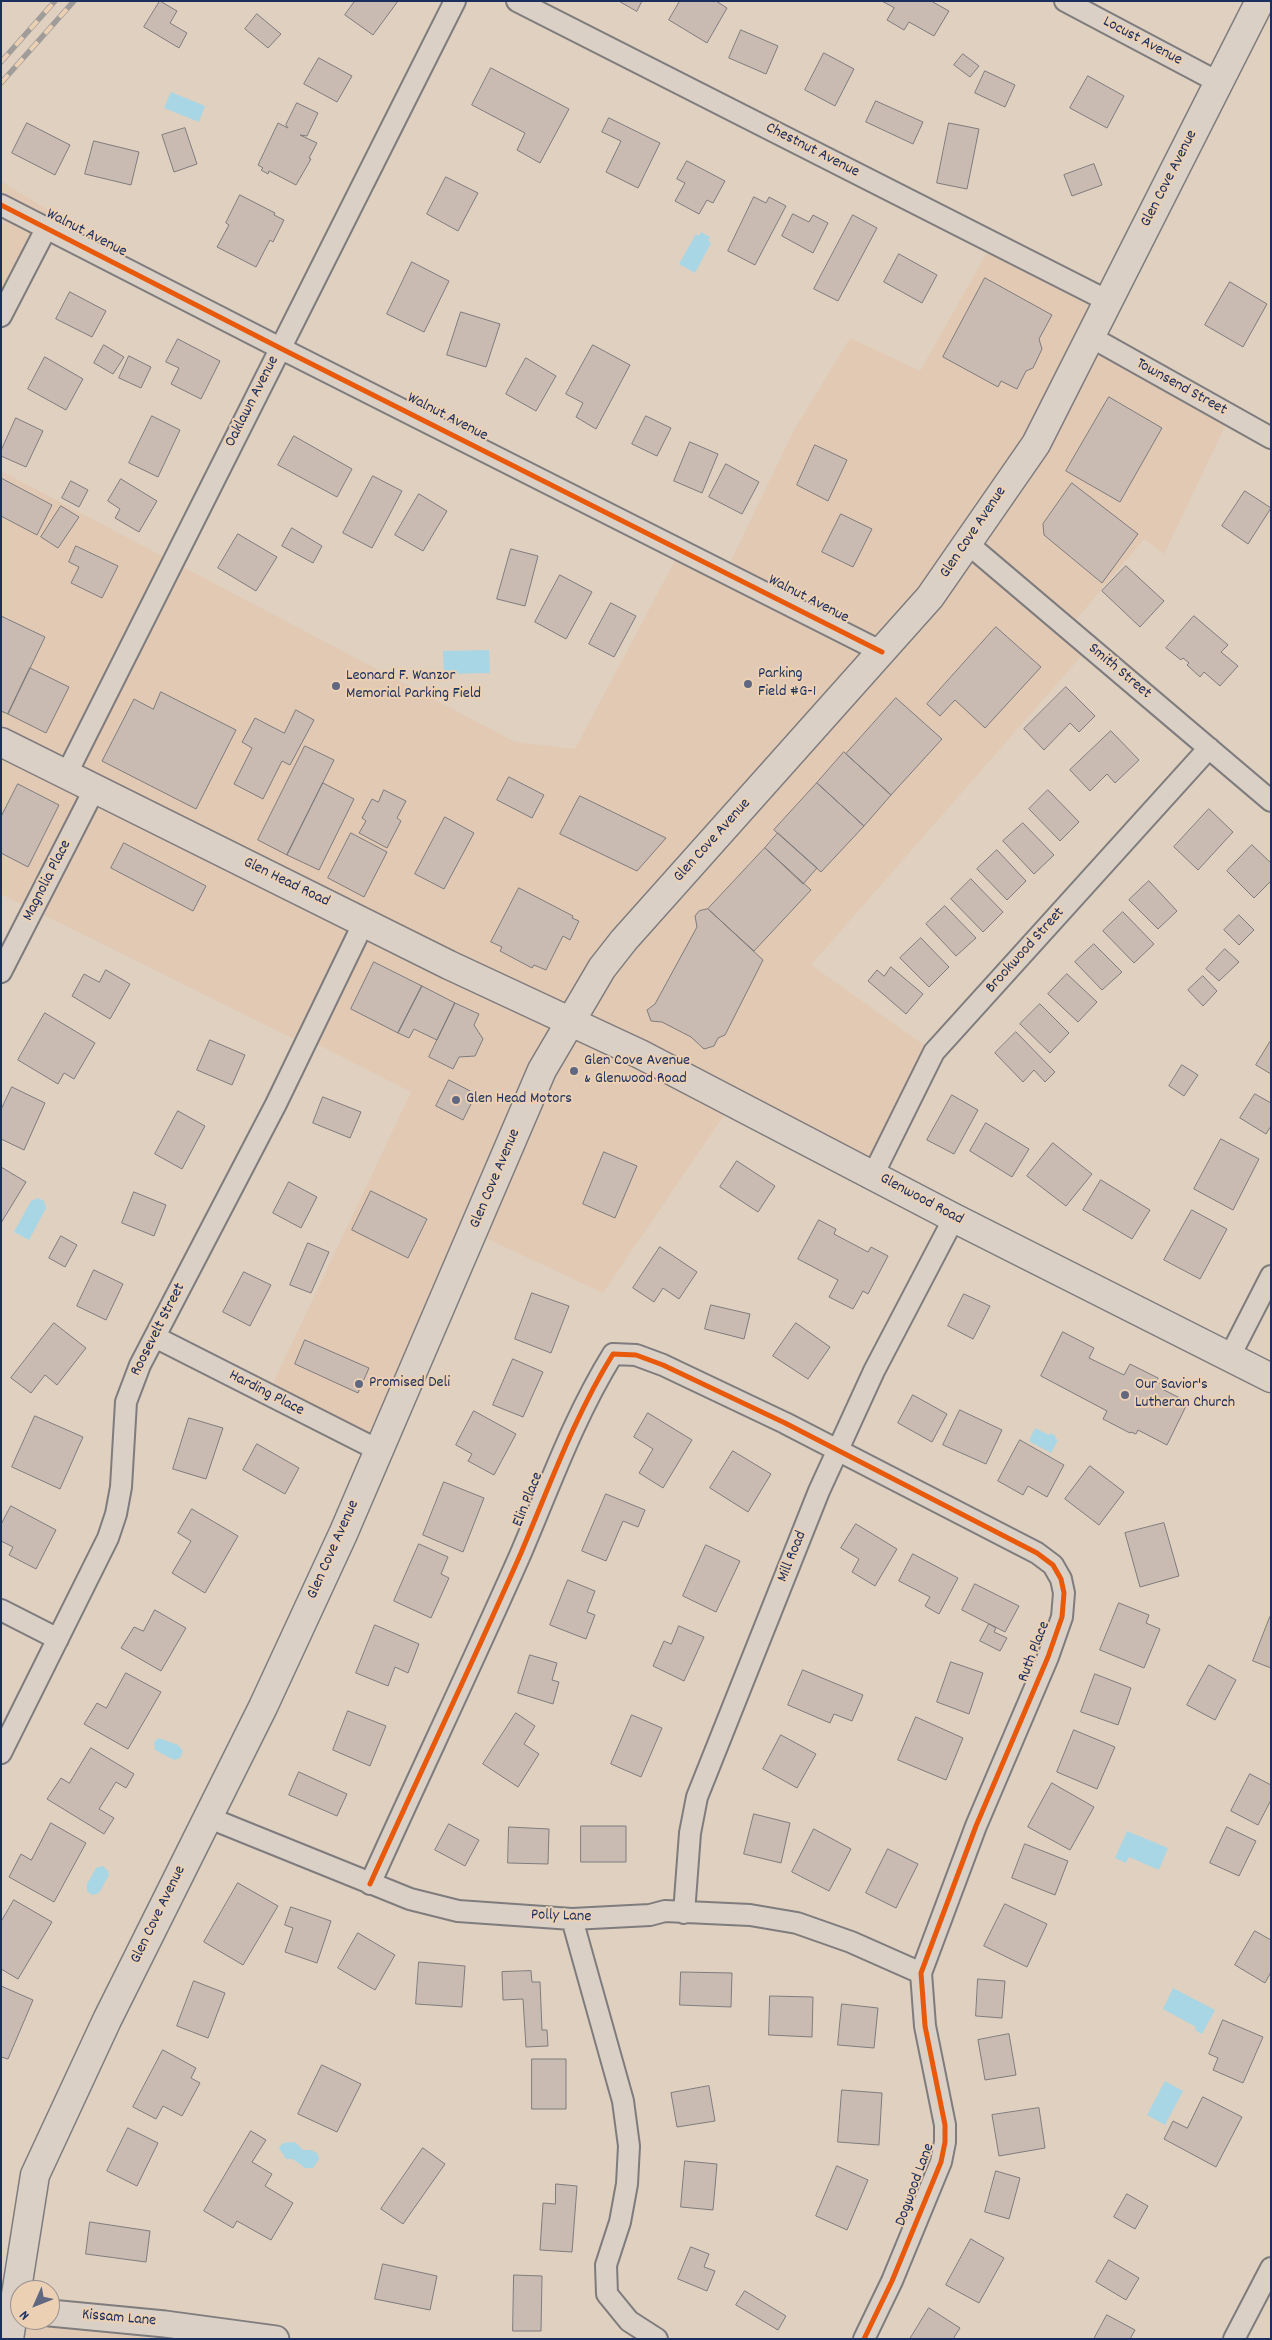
<!DOCTYPE html>
<html>
<head>
<meta charset="utf-8">
<style>
	body { margin:0 }
	#map { position:relative; width:1272px; height:2340px; overflow:hidden; background:#dfd0c0; font-family:Dekko,sans-serif }
	canvas { display:block }
	.frame { position:absolute; inset:0; border:2px solid #1b2f5e; pointer-events:none }
	.north { position:absolute; left:10px; top:2280px; width:50px; height:50px; box-sizing:border-box; background:#ecd0b3; border:1px solid #989091; border-radius:50%; rotate:226deg; font-size:14px; font-weight:700; line-height:20px; text-align:center; color:#1b2f5e }
	.north::after { content:''; display:block; margin:auto; width:18px; height:22px; background:#606780; clip-path:polygon(50% 0,100% 100%,50% 72%,0 100%) }
</style>
</head>
<body>
<div id="map">
<canvas width="1272" height="2340"></canvas>
<div class="frame"></div>
<div class="north">N</div>
</div>
<script>
const ctx = document.querySelector('canvas').getContext('2d');
ctx.lineJoin = 'round';
function fill(path, color) {
  ctx.fillStyle = color;
  ctx.fill(path, 'evenodd');
}
function stroke(path, color, width, dash) {
  ctx.strokeStyle = color;
  ctx.lineWidth = width;
  ctx.lineCap = dash ? 'butt' : 'round';
  ctx.setLineDash(dash || []);
  ctx.stroke(path);
}
function write(font, color, halo, rows, align = 'center') {
  ctx.font = font + ' Dekko,sans-serif';
  ctx.lineWidth = 4;
  ctx.setLineDash([]);
  ctx.textBaseline = 'middle';
  ctx.strokeStyle = halo;
  ctx.fillStyle = color;
  for (const [text, x, y, turn = 0] of rows) {
    ctx.save();
    ctx.translate(x, y);
    ctx.rotate((+turn || 0) * Math.PI / 180);
    ctx.textAlign = isNaN(turn) ? turn : align;
    if (halo) ctx.strokeText(text, 0, 0);
    ctx.fillText(text, 0, 0);
    ctx.restore();
  }
}
fill(new Path2D(`
	M1 181 56 215 1 314Z
	M993 242 1112 300 1091 343 1231 414 1164 554 1144 539 1070 627 1091 645 811 965 934 1052 872 1174 733 1102 603 1293 473 1232 379 1452 266 1398 411 1092 307 1039 304 1044 1 894V471L515 742 575 749 680 551 725 573 794 430 850 338 920 371Z
	M21 2323 157 2339H19Z`), '#e2c9b4');
fill(new Path2D(`
	M171 92 205 106 199 122 164 108Z
	M701 232 710 237 708 240 711 243 695 273 679 264 696 234 699 236Z
	M489 650 490 673 444 674 443 651Z
	M38 1198 44 1201 46 1208 29 1240 14 1232 31 1201Z
	M1035 1428 1049 1435 1050 1433 1056 1436 1055 1438 1058 1440 1051 1453 1029 1441Z
	M159 1738 178 1745 183 1751 180 1758 174 1760 155 1750 154 1742Z
	M1127 1831 1168 1848 1159 1870 1129 1857 1126 1863 1115 1858Z
	M103 1866 108 1871 109 1875 99 1893 92 1895 87 1891V1884L96 1868Z
	M1173 1988 1215 2010 1202 2034 1195 2030 1196 2027 1163 2009Z
	M1165 2081 1183 2091 1165 2125 1147 2115Z
	M295 2142 303 2150H311L317 2153 319 2159 313 2168H305L293 2159H286L279 2148 283 2143Z`), '#a9d6e4');
const building = new Path2D(`
	M160 1 177 11 170 23 187 33 179 48 144 27Z
	M355 1H398L373 35 345 15Z
	M619 1H642L637 11Z
	M680 1H716L727 8 707 43 669 20Z
	M882 1H931L949 11 934 36 909 22 904 30 887 20 894 8Z
	M257 14 281 34 268 48 245 29Z
	M741 30 778 46 766 74 729 58Z
	M824 53 854 69 835 106 805 90Z
	M963 54 979 66 970 77 954 65Z
	M319 58 352 76 337 102 304 84Z
	M491 68 569 109 540 163 517 150 525 133 472 105Z
	M985 71 1015 85 1005 107 975 93Z
	M1088 76 1124 96 1107 128 1070 108Z
	M876 101 923 122 913 144 866 122Z
	M297 103 318 113 307 136 300 135 317 143 309 158 311 159 296 185 269 171 268 174 261 170 263 168 258 165 278 123 288 128 286 125Z
	M609 118 660 143 638 188 606 172 621 141 602 132Z
	M27 123 70 145 55 175 12 153Z
	M949 123 979 129 967 189 937 183Z
	M185 128 197 164 174 172 162 135Z
	M94 141 139 152 131 185 85 174Z
	M687 161 725 181 713 203 707 200 699 214 675 201 685 183 677 179Z
	M1094 164 1102 185 1072 196 1064 175Z
	M446 177 478 193 458 231 427 214Z
	M240 195 275 213 274 215 284 220 273 242 270 240 256 267 217 247 229 225 226 223Z
	M754 197 766 203 769 197 786 206 755 265 728 251Z
	M793 214 809 222 813 215 828 223 813 253 782 236Z
	M853 215 877 228 838 301 814 289Z
	M899 254 937 275 922 303 884 282Z
	M412 262 449 281 424 332 387 314Z
	M985 278 1052 315 1039 339 1042 349 1033 368 1026 371 1017 389 1001 381 998 387 943 357Z
	M1230 282 1267 304 1243 347 1205 325Z
	M70 292 106 311 92 337 56 319Z
	M461 312 500 324 486 367 447 355Z
	M178 339 220 361 201 399 171 384 179 368 166 362Z
	M104 345 124 357 113 374 94 363Z
	M593 345 630 365 596 429 576 417 583 403 566 394Z
	M129 356 151 367 141 388 119 378Z
	M45 357 83 379 66 410 28 389Z
	M526 358 556 376 536 411 506 394Z
	M1109 397 1162 428 1120 502 1066 471Z
	M152 416 180 430 158 477 129 463Z
	M646 416 671 428 657 456 632 444Z
	M16 418 43 431 26 467 1 456V451Z
	M294 436 352 469 337 497 278 465Z
	M690 442 718 454 702 493 674 481Z
	M815 445 847 460 828 501 797 485Z
	M726 464 759 482 742 514 709 497Z
	M373 476 402 491 372 548 343 533Z
	M1 478 52 505 37 535 1 516Z
	M121 479 157 501 139 532 115 518 120 509 108 501Z
	M71 481 88 490 79 507 62 498Z
	M1072 483 1138 534 1102 583 1044 535 1043 524Z
	M1245 491 1271 508 1248 544 1222 526Z
	M419 494 447 511 423 551 395 535Z
	M61 506 79 517 58 548 41 537Z
	M841 514 872 529 853 567 822 552Z
	M292 528 322 546 313 563 282 546Z
	M238 534 277 557 256 591 218 568Z
	M76 546 118 566 102 598 71 583 79 567 69 562Z
	M511 549 538 556 525 606 497 599Z
	M1126 566 1164 601 1140 627 1102 591Z
	M560 575 592 592 566 639 535 622Z
	M611 603 636 616 614 657 589 644Z
	M1 616 45 637 8 714 1 711Z
	M1194 616 1228 645 1221 652 1238 666 1220 686 1204 672 1200 677 1187 665 1189 663 1183 658 1181 660 1166 648Z
	M996 627 1041 667 985 728 955 700 940 716 927 704Z
	M30 668 69 687 46 733 8 714Z
	M1066 687 1095 716 1079 732 1070 723 1044 750 1024 729Z
	M161 692 236 730 196 809 102 761 134 699 153 709Z
	M896 698 942 739 891 795 846 754Z
	M296 710 314 720 290 765 282 761 263 799 234 784 252 748 242 742 255 718 284 733Z
	M1111 731 1139 760 1115 783 1107 774 1090 791 1070 770Z
	M305 746 334 760 287 855 258 840Z
	M844 752 891 795 864 826 817 783Z
	M509 777 544 795 532 818 497 800Z
	M323 783 354 799 319 870 287 855Z
	M817 783 864 826 821 872 774 830Z
	M18 784 59 805 28 867 1 853V817Z
	M384 790 406 801 397 818 401 821 387 848 359 833 366 821 362 818 372 799 378 802Z
	M1048 790 1079 822 1060 841 1029 809Z
	M580 796 666 838 637 871 560 834Z
	M1209 809 1233 832 1198 870 1174 847Z
	M445 817 474 833 444 889 415 874Z
	M1023 823 1054 855 1034 874 1003 841Z
	M351 833 387 852 364 897 328 878Z
	M778 833 817 868 803 884 765 848Z
	M124 843 206 886 193 911 111 868Z
	M1252 845 1271 863V881L1254 898 1227 871Z
	M765 848 811 890 754 951 708 909Z
	M997 850 1026 881 1007 900 977 869Z
	M971 879 1003 912 983 932 951 899Z
	M1149 881 1177 911 1158 929 1129 900Z
	M519 888 573 916 572 918 579 921 570 940 563 936 546 970 534 965 532 968 500 951 502 947 491 942Z
	M945 906 976 938 956 956 926 924Z
	M708 909 763 960 725 1035 718 1038 714 1046 704 1049 691 1037 662 1022 651 1021 647 1010 655 1004 697 927 695 916 699 911Z
	M1123 912 1154 944 1134 963 1103 931Z
	M1239 915 1254 930 1239 945 1224 930Z
	M921 938 949 967 929 987 900 958Z
	M1094 944 1122 972 1102 990 1075 962Z
	M1225 949 1239 962 1219 981 1206 969Z
	M374 962 422 986 398 1033 351 1009Z
	M891 967 923 994 906 1014 868 981 877 970 884 976Z
	M106 970 130 984 110 1019 72 996 84 974 99 982Z
	M1067 974 1097 1002 1078 1022 1048 994Z
	M1203 976 1217 991 1203 1006 1188 990Z
	M422 986 455 1003 437 1040 414 1029 409 1038 398 1033Z
	M455 1003 479 1014 474 1025 483 1039 475 1056 459 1057 453 1069 429 1057Z
	M1040 1004 1069 1033 1050 1053 1020 1024Z
	M45 1013 95 1043 74 1079 64 1073 58 1084 18 1060Z
	M1016 1032 1055 1072 1045 1082 1034 1070 1023 1082 995 1053Z
	M210 1040 245 1055 232 1085 197 1070Z
	M1271 1040V1074L1256 1065Z
	M1182 1065 1198 1075 1184 1096 1169 1086Z
	M449 1080 476 1094 463 1120 436 1106Z
	M12 1087 45 1103 24 1150 1 1139V1110Z
	M1255 1094 1271 1103V1126L1266 1134 1240 1118Z
	M952 1095 978 1110 954 1154 927 1140Z
	M323 1097 361 1112 350 1138 313 1123Z
	M178 1111 205 1126 182 1169 155 1154Z
	M986 1123 1029 1149 1012 1177 970 1151Z
	M1221 1139 1259 1159 1233 1210 1194 1189Z
	M1053 1143 1092 1174 1066 1206 1027 1176Z
	M604 1152 637 1166 615 1218 583 1204Z
	M737 1161 775 1186 758 1212 720 1187Z
	M1 1167 26 1182 1 1223Z
	M1101 1180 1150 1210 1132 1239 1083 1210Z
	M289 1182 317 1197 301 1228 273 1213Z
	M371 1191 427 1219 408 1258 352 1230Z
	M134 1192 166 1205 154 1236 122 1223Z
	M1192 1210 1227 1229 1200 1279 1164 1260Z
	M819 1220 836 1229 834 1234 868 1252 871 1247 888 1256 868 1294 863 1291 853 1309 829 1297 838 1280 798 1259Z
	M61 1236 77 1245 65 1267 49 1258Z
	M308 1243 329 1252 311 1293 290 1285Z
	M660 1247 697 1272 679 1299 663 1288 654 1302 633 1288Z
	M94 1270 123 1284 106 1320 77 1306Z
	M244 1272 271 1285 250 1326 223 1312Z
	M532 1293 569 1306 551 1353 515 1339Z
	M964 1294 990 1306 973 1339 948 1326Z
	M711 1305 750 1314 744 1339 705 1329Z
	M54 1323 86 1348 57 1385 45 1375 31 1393 11 1378Z
	M796 1323 830 1347 808 1379 773 1356Z
	M1063 1332 1094 1348 1089 1358 1124 1375 1130 1364 1158 1378 1157 1382 1162 1385 1160 1388 1188 1402 1167 1445 1138 1430 1136 1434 1131 1432 1130 1433 1103 1419 1107 1411 1041 1376Z
	M305 1340 369 1368 358 1393 295 1364Z
	M513 1359 543 1372 523 1417 493 1405Z
	M913 1395 947 1414 932 1442 898 1423Z
	M960 1410 1002 1430 986 1464 943 1445Z
	M474 1411 516 1434 494 1475 468 1461 472 1454 456 1445Z
	M648 1413 692 1440 663 1488 639 1473 653 1449 634 1437Z
	M35 1416 83 1437 60 1489 12 1467Z
	M189 1418 223 1428 206 1479 173 1469Z
	M1020 1440 1064 1465 1047 1497 1028 1486 1023 1495 998 1481Z
	M257 1444 299 1468 285 1494 243 1470Z
	M733 1451 771 1474 748 1512 710 1488Z
	M1090 1466 1124 1492 1099 1525 1065 1499Z
	M444 1482 484 1498 463 1552 423 1535Z
	M606 1494 645 1510 638 1527 623 1521 606 1561 582 1551Z
	M11 1506 56 1530 36 1569 9 1555 13 1547 1 1541V1525Z
	M192 1509 238 1536 205 1593 172 1573 191 1541 178 1533Z
	M1164 1523 1179 1576 1140 1587 1125 1533Z
	M856 1524 897 1549 875 1586 852 1572 859 1559 841 1548Z
	M419 1544 448 1557 441 1574 449 1578 431 1618 394 1601Z
	M706 1545 740 1561 716 1612 683 1596Z
	M913 1554 958 1578 939 1614 925 1606 930 1597 899 1581Z
	M568 1580 595 1591 587 1612 595 1615 586 1639 550 1625Z
	M975 1584 1019 1606 1005 1632 962 1610Z
	M1119 1603 1149 1615 1146 1623 1160 1629 1144 1668 1100 1650Z
	M155 1610 186 1628 161 1671 121 1648 134 1627 143 1631Z
	M1270 1617 1271 1618V1668L1253 1661Z
	M989 1624 996 1628 994 1632 1007 1638 1000 1651 980 1641Z
	M375 1625 419 1644 408 1673 395 1667 388 1686 356 1673Z
	M679 1626 704 1637 684 1681 653 1666 664 1641 671 1644Z
	M530 1655 557 1663 552 1680 559 1682 553 1704 518 1693Z
	M951 1662 983 1673 969 1714 937 1702Z
	M1209 1665 1236 1680 1215 1720 1187 1705Z
	M803 1670 863 1695 852 1721 834 1714 830 1723 788 1705Z
	M126 1673 161 1692 128 1749 84 1724 97 1703 106 1708Z
	M1095 1674 1131 1688 1118 1725 1081 1712Z
	M348 1711 386 1726 370 1766 333 1750Z
	M516 1713 535 1726 524 1744 539 1754 518 1787 483 1764Z
	M632 1715 662 1728 641 1777 611 1764Z
	M916 1717 963 1738 946 1780 898 1760Z
	M1074 1730 1115 1747 1097 1789 1057 1772Z
	M781 1735 816 1754 797 1788 763 1769Z
	M91 1748 134 1774 126 1788 116 1782 99 1809 114 1818 104 1834 47 1799 61 1778 69 1783Z
	M299 1772 347 1794 337 1816 289 1795Z
	M1250 1774 1271 1785V1800L1258 1825 1231 1811Z
	M1052 1783 1094 1807 1070 1850 1028 1827Z
	M754 1814 790 1823 781 1863 744 1854Z
	M51 1823 86 1843 54 1902 9 1877 21 1854 31 1860Z
	M449 1824 479 1840 465 1866 435 1850Z
	M581 1826H626V1862H581Z
	M509 1827 549 1829 548 1864 508 1863Z
	M1227 1827 1256 1841 1239 1876 1210 1863Z
	M814 1829 851 1849 829 1891 792 1872Z
	M1025 1844 1068 1861 1055 1895 1012 1878Z
	M888 1849 918 1864 896 1908 866 1893Z
	M238 1883 278 1906 243 1965 204 1942Z
	M14 1900 52 1922 18 1979 1 1969V1922Z
	M1005 1904 1047 1924 1027 1967 984 1946Z
	M291 1907 331 1921 317 1963 285 1952 293 1928 285 1925Z
	M1255 1931 1271 1940V1972L1265 1983 1235 1965Z
	M358 1933 395 1955 375 1990 338 1968Z
	M419 1962 465 1966 462 2007 416 2004Z
	M531 1971 532 1982H540L542 2030H547L548 2046 526 2047 523 1999 503 2000 502 1972Z
	M681 1972 732 1973 731 2007 680 2005Z
	M978 1979 1005 1981 1002 2018 976 2016Z
	M194 1981 225 1993 208 2038 177 2026Z
	M1 1986 33 2000 8 2059 1 2057Z
	M770 1996 813 1997 812 2037 769 2035Z
	M842 2004 878 2008 874 2048 838 2045Z
	M1223 2020 1263 2037 1243 2083 1213 2070 1218 2058 1209 2054Z
	M1009 2034 1016 2075 985 2080 978 2040Z
	M163 2050 196 2068 191 2078 200 2083 182 2116 163 2106 156 2119 133 2107Z
	M532 2059H566V2109H532Z
	M322 2065 361 2084 337 2132 298 2114Z
	M709 2086 715 2121 677 2127 671 2093Z
	M842 2090 882 2093 879 2145 838 2142Z
	M1203 2097 1242 2117 1216 2167 1164 2139 1173 2121 1187 2128Z
	M1039 2108 1045 2148 999 2156 992 2115Z
	M128 2128 158 2143 137 2186 107 2171Z
	M251 2131 266 2140 252 2162 272 2174 265 2186 293 2203 271 2240 237 2221 233 2228 204 2211Z
	M423 2148 445 2164 403 2224 381 2209Z
	M685 2161 717 2164 713 2210 681 2207Z
	M837 2166 868 2180 847 2230 816 2216Z
	M996 2171 1020 2178 1009 2219 985 2212Z
	M556 2184 577 2186 572 2252 540 2250 543 2203 555 2204Z
	M1127 2194 1148 2206 1135 2229 1114 2217Z
	M90 2222 150 2231 146 2262 86 2254Z
	M971 2239 1004 2258 979 2303 946 2285Z
	M691 2247 709 2254 704 2267 715 2271 707 2291 678 2279Z
	M1109 2260 1139 2278 1126 2300 1096 2282Z
	M383 2264 437 2276 430 2310 375 2299Z
	M514 2275 542 2276 541 2331H513Z
	M745 2291 786 2316 778 2330 736 2305Z
	M929 2308 960 2328 953 2339H910Z
	M1107 2315 1135 2330 1130 2339H1094Z`);
fill(building, '#c9bbb1');
stroke(building, '#7f7c7e', 1);
const minor = new Path2D(`
	M517 1 1108 301
	M1065 1 1218 82
	M1 205 280 348 882 652
	M1 316 47 227
	M1091 337 1271 438
	M967 543 1271 801
	M66 775 455 1
	M1 972 94 790
	M873 1175 934 1052 1209 748
	M155 1337 378 1450
	M1230 1356 1271 1276
	M1 1610 58 1639
	M1 1753 108 1538 116 1514 121 1487 126 1402 140 1365 276 1104 364 922
	M207 1817 410 1899 458 1911 572 1919 650 1915 665 1911 750 1915 797 1923 851 1942 921 1973
	M370 1884C420 1773 472 1664 521 1553 550 1485 574 1417 613 1354L636 1355 663 1365 785 1423 1037 1553 1053 1565 1061 1579 1064 1593 1062 1617 1048 1657 976 1826 921 1973 925 2026 945 2125V2142L941 2162 892 2281 864 2339
	M684 1913 690 1833 697 1797 819 1491 874 1371 954 1218
	M572 1919 623 2101 629 2146 627 2184 620 2222 606 2265 607 2294 629 2321 657 2339
	M1234 2339 1271 2268`);
const tertiary = new Path2D(`
	M50 2313 165 2324 276 2339`);
const secondary = new Path2D(`
	M1 742 449 965 640 1054 954 1218 1271 1378
	M9 2339 35 2175 107 2020 263 1707 343 1534 542 1070 602 968 624 940 930 597 1036 444 1260 1`);
stroke(minor, '#7f7c7e', 24);
stroke(tertiary, '#7f7c7e', 29);
stroke(secondary, '#7f7c7e', 31);
stroke(minor, '#dad0c5', 20);
stroke(tertiary, '#dad0c5', 25);
stroke(secondary, '#dad0c5', 28);
const rail = new Path2D(`
	M1 62 55 1
	M1 83 74 1`);
stroke(rail, '#a09c9a', 5.5);
stroke(rail, '#ecd0b3', 4, [11]);
stroke(new Path2D(`
	M1 205 280 348 882 652
	M370 1884C420 1773 472 1664 521 1553 550 1485 574 1417 613 1354L636 1355 663 1365 785 1423 1037 1553 1053 1565 1061 1579 1064 1593 1062 1617 1048 1657 976 1826 921 1973 925 2026 945 2125V2142L941 2162 892 2281 864 2339`), '#e8590c', 5);
for (const [x, y, r, color] of [
	[748,684,5,"#606780"],
	[336,686,5,"#606780"],
	[574,1071,5,"#606780"],
	[456,1100,5,"#606780"],
	[359,1384,5,"#606780"],
	[1125,1395,5,"#606780"]
]) {
  const dot = new Path2D();
  dot.arc(x, y, r, 0, 2 * Math.PI);
  ctx.fillStyle = color;
  ctx.fill(dot);
  stroke(dot, '#ecd0b3', 2);
}
write('16px', '#1b2f5e', '#ecd0b3', [
	["Locust Avenue",1142,42,28],
	["Chestnut Avenue",812,151,27],
	["Glen Cove Avenue",1170,179,-63],
	["Walnut Avenue",86,234,27],
	["Townsend Street",1181,388,29],
	["Oaklawn Avenue",253,402,-63],
	["Walnut Avenue",447,418,27],
	["Glen Cove Avenue",974,533,-56],
	["Walnut Avenue",808,600,27],
	["Smith Street",1119,672,40],
	["Glen Cove Avenue",713,841,-48],
	["Magnolia Place",48,881,-63],
	["Glen Head Road",286,883,26],
	["Brookwood Street",1026,951,-48],
	["Glen Cove Avenue",496,1179,-67],
	["Glenwood Road",921,1200,28],
	["Roosevelt Street",159,1330,-63],
	["Harding Place",266,1394,27],
	["Elin Place",529,1500,-68],
	["Glen Cove Avenue",334,1550,-66],
	["Mill Road",793,1557,-68],
	["Ruth Place",1035,1652,-69],
	["Glen Cove Avenue",159,1915,-64],
	["Polly Lane",561,1917,2],
	["Dogwood Lane",916,2185,-70],
	["Kissam Lane",119,2319,5]
]);
write('16px', '#1b2f5e', '#ecd0b3', [
	["Parking",758,675],
	["Field #G-1",758,693],
	["Leonard F. Wanzor",346,677],
	["Memorial Parking Field",346,695],
	["Glen Cove Avenue",584,1062],
	["& Glenwood Road",584,1080],
	["Glen Head Motors",466,1100],
	["Promised Deli",369,1384],
	["Our Savior's",1135,1386],
	["Lutheran Church",1135,1404]
], 'left');
</script>
</body>
</html>
